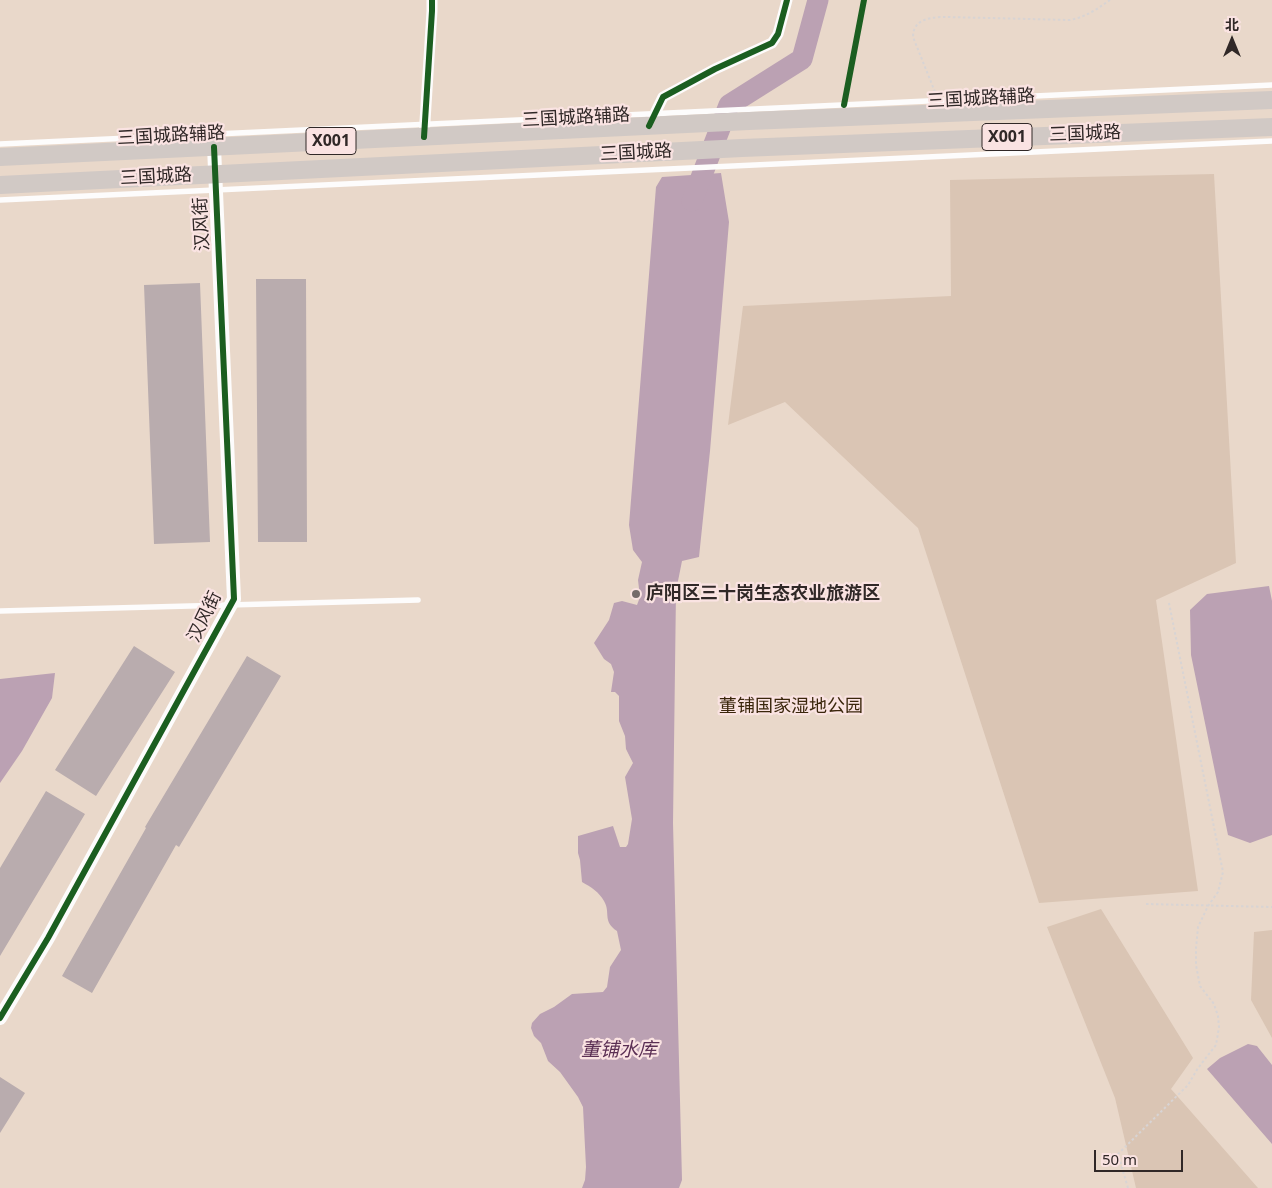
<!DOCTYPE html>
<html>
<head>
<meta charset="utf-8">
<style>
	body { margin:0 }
	#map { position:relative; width:1272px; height:1188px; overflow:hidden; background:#f4e8e8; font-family:"Noto Sans","Noto Sans SC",sans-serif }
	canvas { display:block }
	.north { position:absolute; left:1207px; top:15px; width:50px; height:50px; -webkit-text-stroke:4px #fae3e2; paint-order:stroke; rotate:0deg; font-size:14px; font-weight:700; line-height:20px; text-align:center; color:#302827 }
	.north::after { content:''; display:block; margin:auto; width:18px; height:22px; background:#302827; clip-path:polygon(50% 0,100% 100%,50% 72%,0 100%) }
	.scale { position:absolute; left:1094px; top:1150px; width:89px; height:22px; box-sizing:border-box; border:2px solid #302827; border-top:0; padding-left:6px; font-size:15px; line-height:18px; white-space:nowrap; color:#302827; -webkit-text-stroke:4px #fae3e2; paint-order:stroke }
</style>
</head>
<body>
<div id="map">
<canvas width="1272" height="1188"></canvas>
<div class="north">北</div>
<div class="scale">50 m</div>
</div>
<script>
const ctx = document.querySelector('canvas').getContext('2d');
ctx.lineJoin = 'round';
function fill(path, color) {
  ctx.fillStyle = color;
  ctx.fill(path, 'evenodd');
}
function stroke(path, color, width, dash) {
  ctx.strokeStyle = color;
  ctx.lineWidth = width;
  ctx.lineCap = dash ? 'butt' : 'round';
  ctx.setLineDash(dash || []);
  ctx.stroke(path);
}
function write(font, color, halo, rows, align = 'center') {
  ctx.font = font + ' "Noto Sans","Noto Sans SC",sans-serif';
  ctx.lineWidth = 4.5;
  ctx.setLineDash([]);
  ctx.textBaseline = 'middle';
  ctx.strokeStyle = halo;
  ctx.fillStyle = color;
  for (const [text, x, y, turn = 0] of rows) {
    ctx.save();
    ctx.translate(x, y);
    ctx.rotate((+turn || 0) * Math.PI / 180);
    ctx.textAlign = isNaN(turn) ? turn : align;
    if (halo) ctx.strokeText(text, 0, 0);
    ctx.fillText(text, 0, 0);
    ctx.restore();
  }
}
fill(new Path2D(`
	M0 0H1272V1188H0Z`), '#e9d8ca');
fill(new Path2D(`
	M1214 174 1236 563 1156 600 1198 891 1039 903 918 528 785 402 728 425 743 306 951 296 950 180Z
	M1101 909 1193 1058 1171 1089 1258 1188H1136L1115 1098 1047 927Z
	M1272 930V1038L1251 1000 1254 932Z`), '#dac5b4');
fill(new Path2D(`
	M721 173 729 222 710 451 699 557 682 561 676 591 673 823 682 1180 679 1188H582L585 1180 586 1167 583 1107 578 1097 560 1072 548 1061 541 1043 534 1036 531 1028 532 1023 540 1014 554 1007 572 994 603 992 607 987 610 967 621 950 617 931C602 921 611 913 604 901 599 892 591 887 582 882L580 860 578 853V836L613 826 620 847H626L628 844 632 819 625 777 633 763 626 749 625 736 619 721V696L615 692H611L614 672 611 664 604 659 594 643 609 620 614 603 622 601 637 605 640 597 638 580 642 562 633 550 629 525 656 187 662 177Z
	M1269 586 1272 601V835L1250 843 1228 835 1191 655 1190 610 1207 594Z
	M55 673 52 698 22 751 0 783V679Z
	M1248 1044 1257 1046 1272 1065V1144L1207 1069 1220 1058Z`), '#bba1b3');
stroke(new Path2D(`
	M692 201 729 105 802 59 818 0`), '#bba1b3', 21);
fill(new Path2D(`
	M256 279H306L307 542H258Z
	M200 283 210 542 154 544 144 285Z
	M134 646 175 672 96 796 55 770Z
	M247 656 281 676 179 847 176 845 92 993 62 976 146 828 145 827Z
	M46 791 85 814 0 956V868Z
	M0 1077 25 1093 0 1133Z`), '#b9acae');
stroke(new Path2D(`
	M935 92 913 37C913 18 932 17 947 17L1070 20C1086 17 1097 9 1110 0
	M1146 904 1272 907
	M1128 1188 1118 1154 1188 1085 1198 1068 1216 1045 1219 1027 1218 1016 1214 1004 1200 986 1196 965V948L1198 927 1208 906 1218 892 1223 872 1169 603`), '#d8d4d4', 2, [2.5, 2.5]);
stroke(new Path2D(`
	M0 144 1272 85
	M0 200 1272 141
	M0 611 418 600`), '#fdfcfc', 5.5);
stroke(new Path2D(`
	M649 126 663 97 715 69 772 43 778 34 787 0
	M424 137 432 11V0`), '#fdfcfc', 11);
stroke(new Path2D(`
	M0 1018 48 938 234 599 214 147`), '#fdfcfc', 14);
stroke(new Path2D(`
	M0 157 749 121 1272 100
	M0 185 742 148 1272 127`), '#d1c9c5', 18);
stroke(new Path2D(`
	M844 105 864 0
	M649 126 663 97 715 69 772 43 778 34 787 0
	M424 137 432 11V0
	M0 1018 48 938 234 599 214 147`), '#1b5e20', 6);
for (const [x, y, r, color] of [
	[636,594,5,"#756b6b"]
]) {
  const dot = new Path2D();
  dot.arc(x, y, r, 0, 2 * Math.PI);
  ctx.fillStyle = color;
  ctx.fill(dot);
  stroke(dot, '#fae3e2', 2);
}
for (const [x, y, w] of [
	[1007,137,50],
	[331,141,50]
]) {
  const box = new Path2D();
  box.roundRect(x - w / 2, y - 13.5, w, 27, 4);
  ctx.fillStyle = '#fae3e2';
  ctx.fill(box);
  stroke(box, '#302827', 1);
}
write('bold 16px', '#302827', null, [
	["X001",1007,137],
	["X001",331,141]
]);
write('18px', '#302827', '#fae3e2', [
	["三国城路辅路",981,99,-3],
	["三国城路辅路",576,118,-3],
	["三国城路",1085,134,-2],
	["三国城路辅路",171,136,-3],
	["三国城路",636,153,-3],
	["三国城路",156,177,-3],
	["汉风街",202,224,-93],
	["汉风街",205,617,-64]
]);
write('bold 18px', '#302827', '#fae3e2', [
	["庐阳区三十岗生态农业旅游区",646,594]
], 'left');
write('18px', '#3a260b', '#fae3e2', [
	["董铺国家湿地公园",791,707]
]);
write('italic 19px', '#5b2f54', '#fae3e2', [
	["董铺水库",619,1051]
]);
</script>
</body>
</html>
